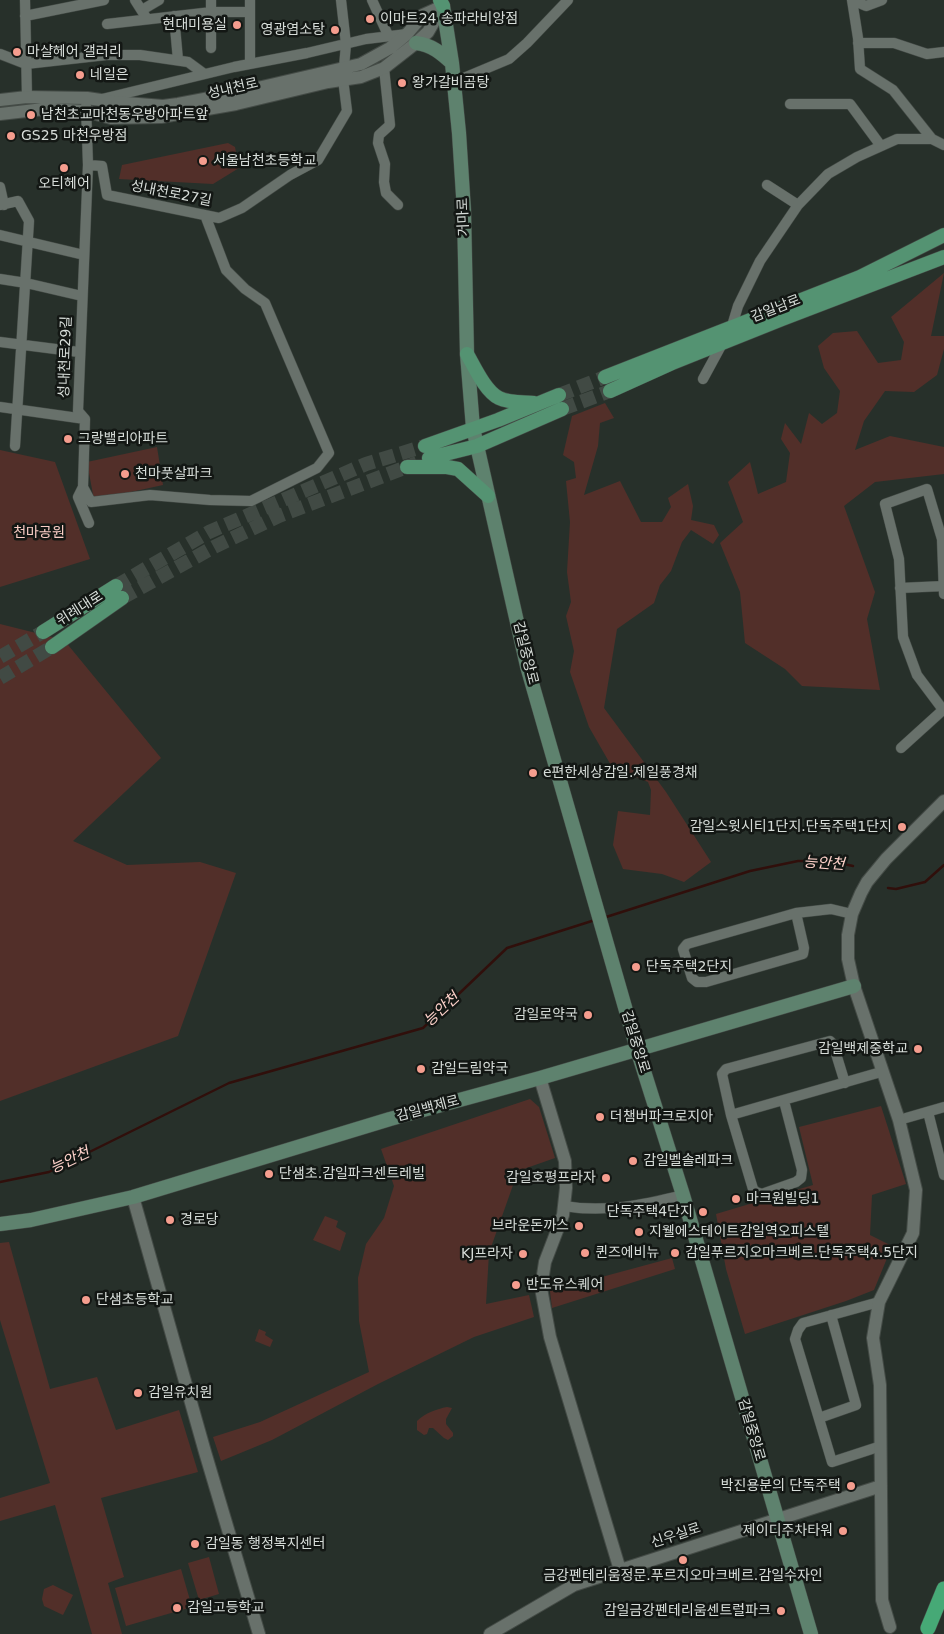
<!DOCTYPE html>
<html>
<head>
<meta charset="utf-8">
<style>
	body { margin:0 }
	canvas { display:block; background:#27302a }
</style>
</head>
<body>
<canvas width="944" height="1634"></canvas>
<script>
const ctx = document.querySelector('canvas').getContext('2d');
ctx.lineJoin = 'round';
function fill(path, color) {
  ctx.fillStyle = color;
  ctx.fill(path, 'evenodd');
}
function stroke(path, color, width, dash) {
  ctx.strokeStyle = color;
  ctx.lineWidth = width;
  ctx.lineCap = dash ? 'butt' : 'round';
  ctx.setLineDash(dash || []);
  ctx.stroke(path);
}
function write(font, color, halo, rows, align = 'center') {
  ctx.font = font + ' "DejaVu Sans","Noto Sans KR",sans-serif';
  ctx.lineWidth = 5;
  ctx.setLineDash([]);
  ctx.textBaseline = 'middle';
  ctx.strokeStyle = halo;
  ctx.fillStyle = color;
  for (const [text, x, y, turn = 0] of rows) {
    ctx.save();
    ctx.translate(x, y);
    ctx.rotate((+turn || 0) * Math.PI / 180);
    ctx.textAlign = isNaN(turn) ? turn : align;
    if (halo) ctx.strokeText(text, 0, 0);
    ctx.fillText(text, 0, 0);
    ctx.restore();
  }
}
fill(new Path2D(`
	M228 143 235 147 239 168 213 184 119 179 122 165Z
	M944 273 931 336H944V349L937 375 914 392 885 391 864 421 855 450 890 436 944 447V474L875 482 844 506 875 592 867 619 880 690 802 686 785 669 745 643 740 592 720 543 743 522 728 482 750 462 758 494 786 482 790 453 781 439 785 423 801 444 809 413 822 424 837 413 840 391 824 368 818 346 833 333 857 331 878 363 901 360 904 342 891 317Z
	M605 403 614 418 600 423 598 446 584 495 620 481 641 522H662L671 507 668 498 688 484 693 506 691 520 714 525 719 535 713 544 691 530 682 542 671 571 660 585 654 603 617 629 604 708 666 792 711 862 684 882 662 874 623 869 613 845 618 811 650 815 651 790 648 782 612 767 589 727 570 672 574 651 566 616 571 602 567 572 570 522 566 481 576 478 574 462 563 455 572 416Z
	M157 447 163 485 94 500 87 462Z
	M0 450 55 462 90 559 0 587Z
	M0 624 64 640 161 758 73 841 127 865 200 862 236 873 178 1036 0 1101Z
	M530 1099 539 1107 555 1158 518 1171 489 1253 486 1304 529 1295 534 1317 474 1337 378 1384 272 1440 221 1461 213 1437 260 1422 369 1372 359 1321 358 1278 366 1244 384 1218 394 1186 381 1149Z
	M881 1106 906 1184 872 1195 870 1235 892 1246 874 1290 846 1301 745 1334 726 1269 716 1214 813 1185 799 1127Z
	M325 1216 338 1221 336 1227 346 1233 340 1251 313 1240Z
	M9 1242 50 1389 97 1377 116 1430 179 1410 198 1472 101 1498 124 1577 108 1583 122 1634H92L55 1505 0 1521V1498L50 1483 0 1320V1243Z
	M672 1258 675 1269 552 1308 550 1291Z
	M259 1329 266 1332 265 1335 273 1340 270 1347 255 1341Z
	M447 1407 452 1408 446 1419V1424L453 1433V1436L448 1440 444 1438 433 1428H429L427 1434 424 1435 417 1430V1421C425 1413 437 1409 447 1407Z
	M209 1557 219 1594 199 1600 188 1563Z
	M181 1569 192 1607 126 1626 115 1588Z
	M53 1585 73 1595 63 1615 44 1606 42 1599 44 1589Z`), '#522f29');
stroke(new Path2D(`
	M888 888 896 889 925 882 944 865
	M603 918 750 871 798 861H830L853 866
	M0 1182 49 1172 229 1083 423 1028 507 948 595 920`), '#300f0b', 2.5);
stroke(new Path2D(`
	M559 395 605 377
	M562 409 610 391
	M116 586 209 532 366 464 425 446
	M122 598 214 547 279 516 417 463
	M0 657 43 632
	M0 678 52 647`), '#414a44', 14, [14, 7]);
const minor = new Path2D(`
	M25 0 27 97
	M135 0 147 19
	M250 0V64
	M372 0 388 35
	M852 0 858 38 860 69 893 90 932 139 944 145
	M852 0 866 6 882 0
	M142 10 159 0
	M25 16 104 0
	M174 16 178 60
	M107 24 212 12H250
	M858 43H894L927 54 944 52
	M211 48V0
	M0 54 26 64 106 55H140L188 62 203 73
	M384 68 390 125 379 135 378 143 385 164 384 182 386 193 398 205
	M454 82 509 59 527 43 568 0
	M102 99 234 67 307 53 366 39 407 34
	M790 104H850L881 146
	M86 106 88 165 78 411 85 419 83 487 78 497 89 523
	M88 165 102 166 107 195 219 218 242 208 290 175 318 160 347 111 343 79 346 44 341 0
	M767 185 798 205
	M0 187 4 205
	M0 205 18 201 29 221 15 446
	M0 235 84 255
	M0 279 26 283 82 296
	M732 326 738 306 760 261 798 205 828 174 857 157 897 139H932
	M0 342 79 352
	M703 379 722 344
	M0 407 85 419
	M83 487 91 502 150 495 210 500 251 501 317 468 329 453 265 303 245 289 226 270 205 215
	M900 588 944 586
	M944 594 942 539 927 489 885 504 899 559 903 637 917 675 944 711
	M901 748 944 709
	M796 913 804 948 803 954 706 982H697L692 978 683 949 687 944Z
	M796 913 831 909 852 914
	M784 1101 802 1170 801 1178 796 1182 762 1194 756 1192 753 1189 731 1115 722 1074 726 1069 830 1041 833 1044 845 1083
	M928 1112 944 1175
	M731 1115 881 1072
	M899 1120 944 1107
	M564 1206C604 1213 643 1205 683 1195
	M879 1302 803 1323 798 1330 795 1339 832 1462 881 1446
	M819 1418 856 1405 831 1315`);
const tertiary = new Path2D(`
	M0 100 27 97 87 98 114 102 163 106 178 104 236 93 361 64 390 48 407 34 423 15 443 6
	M0 114 44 109 85 111 111 118 161 117 236 104 328 82 361 77 384 68 416 43 428 32 443 6
	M540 1078 565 1161 566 1188 563 1215 545 1262 541 1288 550 1337 620 1570
	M133 1197 205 1452 259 1634
	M890 1627 882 1600 880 1385 873 1338 879 1302 913 1233 916 1190 899 1120 854 986 848 959V935L852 914 861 893 867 882 886 859 944 801
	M490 1634 574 1585 881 1486`);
const secondary = new Path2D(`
	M443 6 452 63 459 133 464 211 467 354 473 428 527 666 637 1049 683 1195 811 1634
	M416 43C432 45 441 53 452 63
	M0 1224 31 1220 133 1197 390 1119 540 1078 854 986`);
const primary = new Path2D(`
	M440 0 443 6
	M467 354C474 366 485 391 499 398 509 403 523 402 534 403
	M605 377 860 277 944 235
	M610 391 672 363 782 319 944 257
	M425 446 498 420 559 395
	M429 458 477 446 562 409
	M407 467H447L458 469 488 496
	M43 632 116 586
	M52 647 122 598`);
const motorway = new Path2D(`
	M928 1628 944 1589`);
stroke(minor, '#444b46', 11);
stroke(tertiary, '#444b46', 14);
stroke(secondary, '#444b46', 15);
stroke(primary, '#444b46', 15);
stroke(motorway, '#444b46', 16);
stroke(minor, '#68716b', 10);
stroke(tertiary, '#68716b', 12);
stroke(secondary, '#5e826e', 14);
stroke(primary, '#549372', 14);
stroke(motorway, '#46a976', 15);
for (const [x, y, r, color] of [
	[370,19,5,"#f59d8e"],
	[237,25,5,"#f59d8e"],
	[335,30,5,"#f59d8e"],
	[17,52,5,"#f59d8e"],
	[80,75,5,"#f59d8e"],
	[402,83,5,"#f59d8e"],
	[31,115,5,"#f59d8e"],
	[11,136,5,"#f59d8e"],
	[203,161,5,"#f59d8e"],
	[64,168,5,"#f59d8e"],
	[68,439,5,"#f59d8e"],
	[125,474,5,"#f59d8e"],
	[533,773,5,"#f59d8e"],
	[902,827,5,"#f59d8e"],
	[636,967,5,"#f59d8e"],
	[588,1015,5,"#f59d8e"],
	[918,1049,5,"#f59d8e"],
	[421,1069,5,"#f59d8e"],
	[600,1117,5,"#f59d8e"],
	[633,1161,5,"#f59d8e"],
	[269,1174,5,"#f59d8e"],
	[606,1178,5,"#f59d8e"],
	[736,1199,5,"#f59d8e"],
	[703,1212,5,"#f59d8e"],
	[170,1220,5,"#f59d8e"],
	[579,1226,5,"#f59d8e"],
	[639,1232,5,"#f59d8e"],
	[585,1253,5,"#f59d8e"],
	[675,1253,5,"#f59d8e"],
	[523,1254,5,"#f59d8e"],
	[516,1285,5,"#f59d8e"],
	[86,1300,5,"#f59d8e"],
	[138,1393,5,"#f59d8e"],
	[851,1486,5,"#f59d8e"],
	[843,1531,5,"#f59d8e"],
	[195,1544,5,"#f59d8e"],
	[683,1560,5,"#f59d8e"],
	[177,1608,5,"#f59d8e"],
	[781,1611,5,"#f59d8e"]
]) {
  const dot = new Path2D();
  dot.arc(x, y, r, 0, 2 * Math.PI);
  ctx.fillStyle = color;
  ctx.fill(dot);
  stroke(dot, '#131714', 2);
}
write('14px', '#d7ddd9', '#131714', [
	["이마트24 송파라비앙점",380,19],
	["현대미용실",227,25,"right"],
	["영광염소탕",325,30,"right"],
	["마샬헤어 갤러리",27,52],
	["네일은",90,75],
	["왕가갈비곰탕",412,83],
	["남천초교마천동우방아파트앞",41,115],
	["GS25 마천우방점",21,136],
	["서울남천초등학교",213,161],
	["오티헤어",64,184,"center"],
	["그랑밸리아파트",78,439],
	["천마풋살파크",135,474],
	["e편한세상감일.제일풍경채",543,773],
	["감일스윗시티1단지.단독주택1단지",892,827,"right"],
	["단독주택2단지",646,967],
	["감일로약국",578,1015,"right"],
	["감일백제중학교",908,1049,"right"],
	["감일드림약국",431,1069],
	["더챔버파크로지아",610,1117],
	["감일벨솔레파크",643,1161],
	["단샘초.감일파크센트레빌",279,1174],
	["감일호평프라자",596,1178,"right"],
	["마크원빌딩1",746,1199],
	["단독주택4단지",693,1212,"right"],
	["경로당",180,1220],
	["브라운돈까스",569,1226,"right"],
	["지웰에스테이트감일역오피스텔",649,1232],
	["퀸즈에비뉴",595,1253],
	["감일푸르지오마크베르.단독주택4.5단지",685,1253],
	["KJ프라자",513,1254,"right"],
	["반도유스퀘어",526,1285],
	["단샘초등학교",96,1300],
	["감일유치원",148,1393],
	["박진용분의 단독주택",841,1486,"right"],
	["제이디주차타워",833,1531,"right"],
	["감일동 행정복지센터",205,1544],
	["금강펜테리움정문.푸르지오마크베르.감일수자인",683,1576,"center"],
	["감일고등학교",187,1608],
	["감일금강펜테리움센트럴파크",771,1611,"right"]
], 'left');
write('14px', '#d7ddd9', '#131714', [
	["성내천로",233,89,-13],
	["성내천로27길",171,194,11],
	["거마로",464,217,-92],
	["감일남로",776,309,-21],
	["성내천로29길",66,357,-88],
	["위례대로",80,609,-32],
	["감일중앙로",525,653,76],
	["감일중앙로",635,1042,73],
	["감일백제로",428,1109,-15],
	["감일중앙로",751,1430,74],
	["신우실로",676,1536,-18]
]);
write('14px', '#f9cdc5', '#131714', [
	["천마공원",39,533]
]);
write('italic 15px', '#ffd3cb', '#131714', [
	["능안천",824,864,4],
	["능안천",442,1010,-43],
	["능안천",70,1161,-25]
]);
</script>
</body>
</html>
